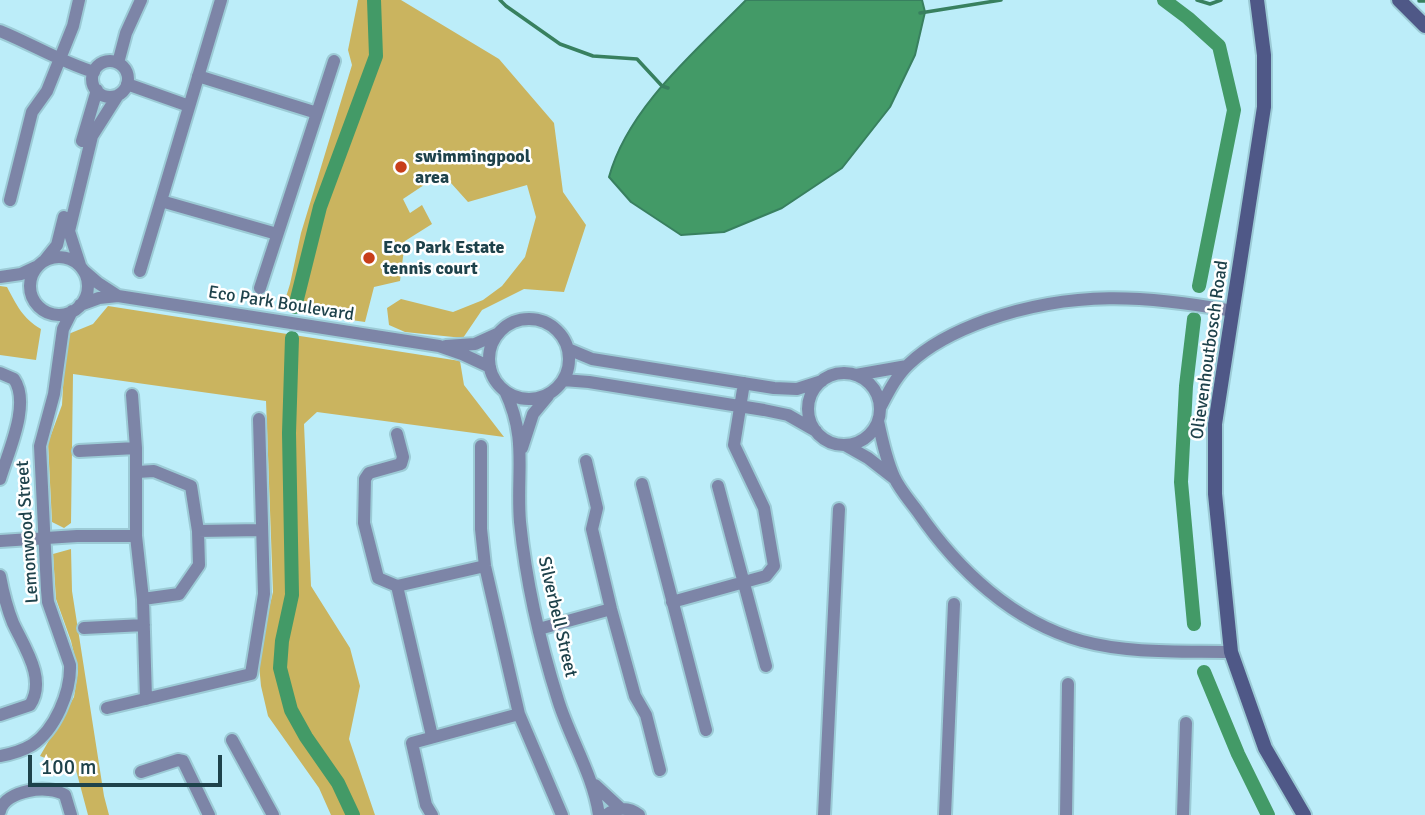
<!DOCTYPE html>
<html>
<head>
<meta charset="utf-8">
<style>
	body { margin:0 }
	#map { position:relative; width:1425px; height:815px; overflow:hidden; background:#bcedf9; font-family:Signika,sans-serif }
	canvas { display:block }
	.scale { position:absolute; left:28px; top:755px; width:194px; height:32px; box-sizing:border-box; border:4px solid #1e424b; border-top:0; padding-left:9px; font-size:21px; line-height:24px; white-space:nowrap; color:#1e424b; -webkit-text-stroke:5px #fff; paint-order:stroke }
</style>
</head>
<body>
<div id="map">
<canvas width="1425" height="815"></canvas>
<div class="scale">100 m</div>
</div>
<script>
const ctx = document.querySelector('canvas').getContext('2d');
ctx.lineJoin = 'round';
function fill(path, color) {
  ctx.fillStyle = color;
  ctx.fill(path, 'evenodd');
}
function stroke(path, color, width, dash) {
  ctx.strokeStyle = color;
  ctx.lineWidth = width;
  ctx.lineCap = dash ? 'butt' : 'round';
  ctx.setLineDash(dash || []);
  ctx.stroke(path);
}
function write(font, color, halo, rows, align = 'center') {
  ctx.font = font + ' Signika,sans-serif';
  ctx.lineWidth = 5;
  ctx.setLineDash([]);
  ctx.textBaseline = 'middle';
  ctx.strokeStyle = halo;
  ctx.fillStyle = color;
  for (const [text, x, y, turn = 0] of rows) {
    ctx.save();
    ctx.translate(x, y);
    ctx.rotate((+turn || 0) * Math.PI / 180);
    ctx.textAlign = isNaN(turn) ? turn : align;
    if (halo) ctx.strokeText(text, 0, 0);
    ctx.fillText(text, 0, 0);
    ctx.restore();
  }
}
fill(new Path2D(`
	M358 0H401L499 59 554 123 563 192 586 225 564 292 524 289 482 310 463 338 405 332 389 325 387 308 401 299 453 312 483 300 502 286 525 257 536 217 527 185 468 202 442 173 403 199 410 213 422 205 432 224 405 241 400 281 374 287 365 322 282 310 290 284 301 233 352 65 348 50Z
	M0 286 7 287C16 304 23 319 41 329L36 360 0 355Z
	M108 306 460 361 464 385 504 437 317 412 304 424 311 586 350 648 360 686 349 739 375 815H331L319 788 268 716 261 686 258 654 273 592 266 401 73 374 71 523 64 528 52 522 48 443 62 405 66 335 93 324Z
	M71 549 72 591 104 796 109 815H88L76 770 40 756 74 697 78 671 71 641 56 599 53 554Z`), '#cab45f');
const water = new Path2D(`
	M746 0H922L925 12 915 55 890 107 842 168 782 208 724 232 681 235 631 202 609 177C628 107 697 50 746 0Z`);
fill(water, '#439a67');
stroke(water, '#38805f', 2);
stroke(new Path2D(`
	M500 0 506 6 560 44 593 56 637 59 662 86 668 88
	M1197 0 1210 4 1221 0
	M1419 1H1425
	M920 13 1001 0`), '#38805f', 3.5);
stroke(new Path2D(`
	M1164 0 1188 18 1219 46 1234 110 1199 286
	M295 307 320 207 376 56 374 0
	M1194 319 1186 386 1181 482 1194 624
	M292 338 289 433 292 595 282 641 280 668 291 710 306 737 338 783 353 815
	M1204 672 1238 754 1268 815`), '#439a67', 14);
const street = new Path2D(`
	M0 31C32 44 61 62 94 72
	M92 79a18 18 0 1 1 36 0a18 18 0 1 1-36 0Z
	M118 63 126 33 141 0
	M198 76 317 113
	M127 84 189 106
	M82 141 97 90
	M10 200 32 112 47 91 73 26 79 0
	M161 201 277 234
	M30 286a29 29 0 1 1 58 0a29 29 0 1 1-58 0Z
	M45 260 57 245 64 217
	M80 265 69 231 92 136 118 95
	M83 270 98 283 118 296
	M140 271 221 0
	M0 277 21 274 36 267
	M260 288 334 61
	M80 305 99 298 118 296 439 346 462 354 490 367
	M489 359a40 40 0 1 1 80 0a40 40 0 1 1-80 0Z
	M446 346 475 344 497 334
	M568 349 592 359 774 388 797 389 822 381
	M0 373 14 379C31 404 8 452 0 479
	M808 409a36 36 0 1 1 72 0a36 36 0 1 1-72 0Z
	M856 375 907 366
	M563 380 589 382 764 410 788 415 816 431
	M505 391C528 439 516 473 520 522 526 581 540 643 558 700 570 739 593 774 599 815
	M132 395 136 448
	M880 408C888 393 896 376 909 364 931 343 959 330 987 320 1073 290 1145 295 1233 311
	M878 421C882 440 886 459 894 477 900 490 910 501 918 512 958 570 1013 622 1082 641 1130 654 1182 651 1231 652
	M397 434 403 457 401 464 369 473 365 479 364 523 378 578 397 586 485 566
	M845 445 868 458 895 479
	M481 446V529L485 566 519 714 562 815
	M522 448 533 414 548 396
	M79 451 136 448V536L143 599 146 699
	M586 461 597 508 592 529 611 609 635 696 646 715 660 770
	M137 472 154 471 191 486 198 531 199 565 179 594 143 599
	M642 484 706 730
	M718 486 766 666
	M198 531 262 530
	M0 541 77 536H136
	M0 576C3 592 7 608 13 623 24 647 47 679 30 705L0 715
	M397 586 432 736
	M672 602 766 576 774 566 764 508 734 445 744 383
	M84 628 144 625
	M539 629 611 609
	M107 708 251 674 264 594 259 419
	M232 740 273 815
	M0 756C11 754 22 751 32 745 55 730 71 692 70 665L48 602 47 590 40 446 54 394 63 329 72 311
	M141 772 178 760 183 761 209 815
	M595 785 621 809
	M0 811C5 790 49 784 65 795L71 815
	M432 815 426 805 412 743 519 714
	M606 815C617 807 629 807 639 815
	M824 815 839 509
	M945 815 954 604
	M1066 815 1068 684
	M1183 815 1186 723`);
const secondary = new Path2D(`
	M1257 0 1264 55V107L1215 424V494L1231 652 1265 748 1304 815
	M1399 0 1425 26`);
stroke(street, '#9ccbd6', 16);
stroke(secondary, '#9ccbd6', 18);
stroke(street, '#7d85a7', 12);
stroke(secondary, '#4f5887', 14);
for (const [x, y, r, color] of [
	[401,167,7,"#c83e1a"],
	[369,258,7,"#c83e1a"]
]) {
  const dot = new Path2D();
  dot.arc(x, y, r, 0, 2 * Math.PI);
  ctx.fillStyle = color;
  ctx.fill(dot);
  stroke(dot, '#fff', 2.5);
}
write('bold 18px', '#1e424b', '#fff', [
	["swimmingpool",415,157],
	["area",415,178],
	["Eco Park Estate",383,248],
	["tennis court",383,269]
], 'left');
write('18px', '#1e424b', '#fff', [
	["Eco Park Boulevard",281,304,9],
	["Olievenhoutbosch Road",1210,350,-82],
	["Lemonwood Street",28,532,-94],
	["Silverbell Street",557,617,77]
]);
</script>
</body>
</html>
